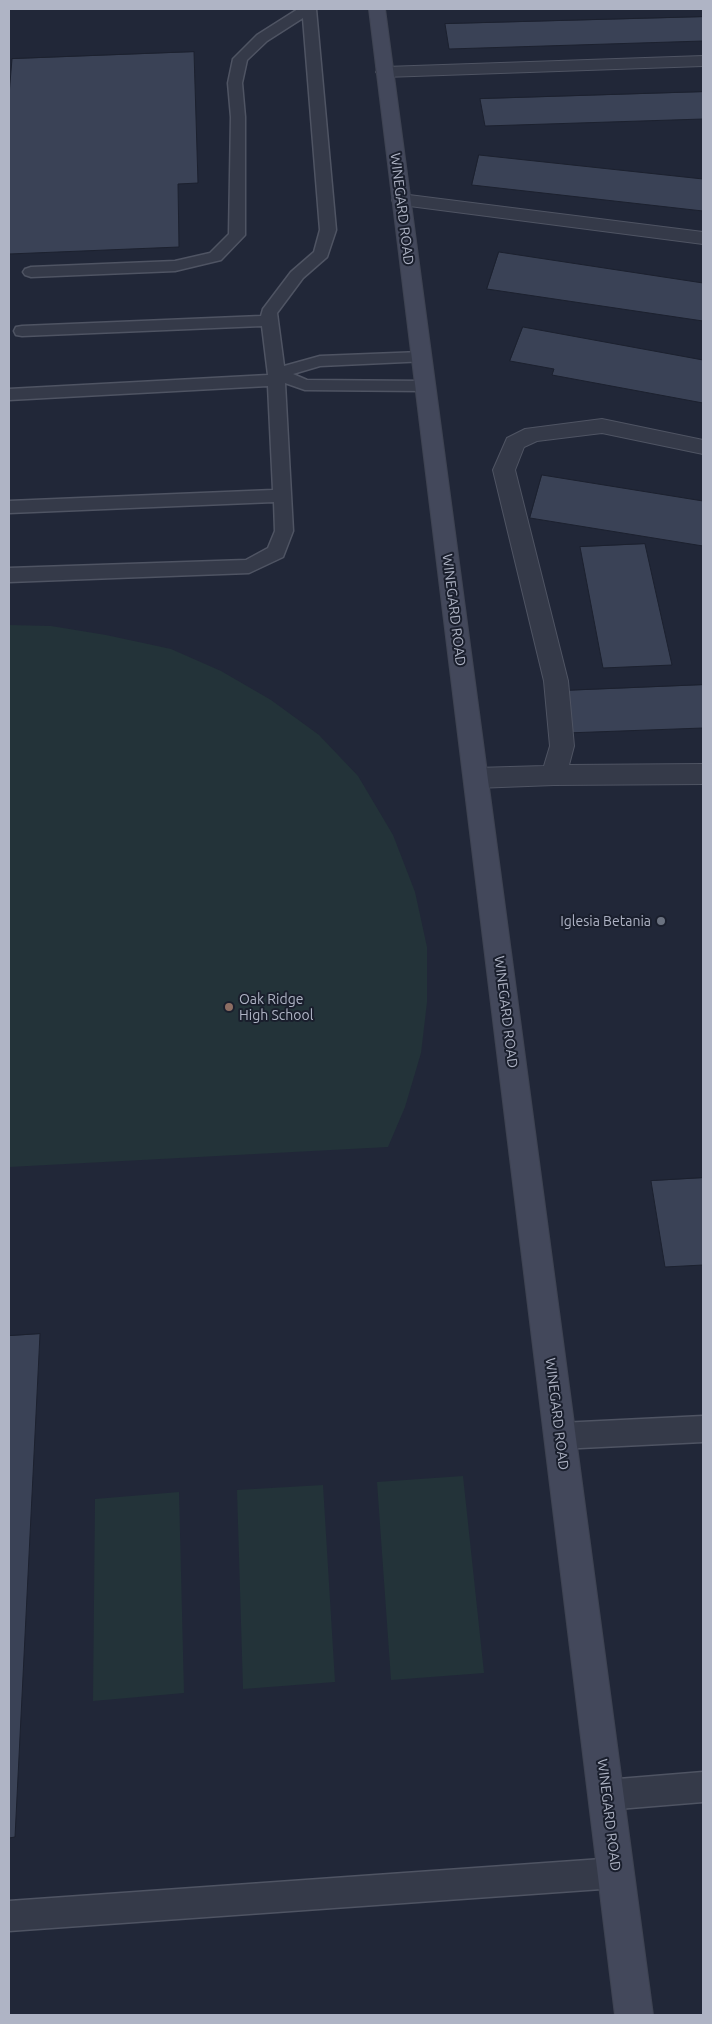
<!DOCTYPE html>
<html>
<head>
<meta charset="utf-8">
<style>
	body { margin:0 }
	#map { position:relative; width:712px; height:2024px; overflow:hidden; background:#212738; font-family:Ubuntu,sans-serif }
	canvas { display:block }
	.frame { position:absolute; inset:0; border:10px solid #afb4c5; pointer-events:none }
</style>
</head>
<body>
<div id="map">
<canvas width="712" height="2024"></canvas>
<div class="frame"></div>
</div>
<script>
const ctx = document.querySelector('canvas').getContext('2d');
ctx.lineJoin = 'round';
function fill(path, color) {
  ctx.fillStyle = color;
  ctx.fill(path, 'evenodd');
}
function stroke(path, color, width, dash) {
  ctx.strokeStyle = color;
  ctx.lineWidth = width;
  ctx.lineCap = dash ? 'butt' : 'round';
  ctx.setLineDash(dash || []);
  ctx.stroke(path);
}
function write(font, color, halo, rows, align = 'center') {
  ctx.font = font + ' Ubuntu,sans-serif';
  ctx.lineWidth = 4;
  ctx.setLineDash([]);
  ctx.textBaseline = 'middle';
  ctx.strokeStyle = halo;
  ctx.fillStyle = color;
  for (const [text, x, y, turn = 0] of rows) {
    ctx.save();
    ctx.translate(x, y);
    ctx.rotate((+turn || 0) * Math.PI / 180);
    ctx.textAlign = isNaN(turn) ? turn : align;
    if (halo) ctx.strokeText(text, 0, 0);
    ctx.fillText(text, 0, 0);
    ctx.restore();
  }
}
fill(new Path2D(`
	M9 625 51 626 106 635 171 649 221 671 271 700 319 735 358 776 393 835 415 892 427 947V1002L421 1053 405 1107 388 1147 9 1167Z
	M463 1476 484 1673 391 1680 377 1482Z
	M323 1485 335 1682 243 1689 237 1490Z
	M179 1492 184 1693 93 1701 95 1499Z`), '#233339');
const building = new Path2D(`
	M703 17V41L449 49 445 24Z
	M194 52 198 183 178 184 179 247 9 254V95L12 59Z
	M703 92V119L485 126 480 99Z
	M479 155 703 179V211L472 185Z
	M499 252 703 283V321L487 289Z
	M523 327 703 360V403L552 375 554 369 510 361Z
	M542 475 703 501V546L530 518Z
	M645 544 672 665 603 668 580 547Z
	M703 685V728L566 733 559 691Z
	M703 1178V1265L665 1267 651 1181Z
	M40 1334 15 1837 9 1838V1336Z`);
fill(building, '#3a4256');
stroke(building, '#1c212f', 1);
const lane = new Path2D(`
	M298 9H316L336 230 327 257 303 278 277 313 284 366 320 356 421 352 427 353 429 357 427 361 320 366 293 374 307 380 425 381 431 382 433 386 431 390 425 391 305 390 285 383 293 531 283 557 249 573 9 582V568L246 560 268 548 275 531 274 502 9 513V501L273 490 268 386 9 400V389L268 375 262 326 22 336 16 335 14 331 16 327 22 326 261 316 263 309 291 272 314 252 320 230 303 18 267 41 247 60 242 83 245 117V235L221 260 175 271 31 277 25 275 23 272 25 269 31 267 175 261 210 253 229 234 231 117 228 83 233 59 257 35Z
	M703 1416V1442L560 1449 551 1445 547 1436 551 1427 560 1423Z
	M703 1772V1802L606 1810 596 1805 591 1795 596 1785 606 1780Z
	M616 1858 627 1862 631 1873 627 1884 616 1888 9 1931V1901Z`);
const street = new Path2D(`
	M703 56V66L385 77 379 76 376 72 379 68 385 67Z
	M401 194 703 232V244L394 204 392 200 394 196Z
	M602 419 703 440V454L602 433 537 441 524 447 515 470 568 681 574 746 569 765 703 764V784L554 785 476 788 467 785 464 778 467 771 476 768 544 766 550 746 544 681 493 470 507 438 525 429Z`);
const secondary = new Path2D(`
	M369 9H385L653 2015H615Z`);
stroke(lane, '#4f5463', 3);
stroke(street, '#4f5463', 2);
stroke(secondary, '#3e4352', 2);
fill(lane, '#353a49');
fill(street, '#353a49');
fill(secondary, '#43485b');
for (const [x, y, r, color] of [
	[661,921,5,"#6b7280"],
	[229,1007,5,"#8d6e63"]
]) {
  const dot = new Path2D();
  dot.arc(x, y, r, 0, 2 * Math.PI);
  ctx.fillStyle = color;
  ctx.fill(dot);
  stroke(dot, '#1a1f2d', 2);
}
write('14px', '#afb4c5', '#1a1f2d', [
	["WINEGARD ROAD",402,209,83],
	["WINEGARD ROAD",454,610,83],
	["WINEGARD ROAD",506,1012,83],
	["WINEGARD ROAD",557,1414,83],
	["WINEGARD ROAD",609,1815,83]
]);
write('14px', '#afb4c5', '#1a1f2d', [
	["Iglesia Betania",651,921],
	["Oak Ridge",239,999,"left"],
	["High School",239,1015,"left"]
], 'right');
</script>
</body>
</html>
